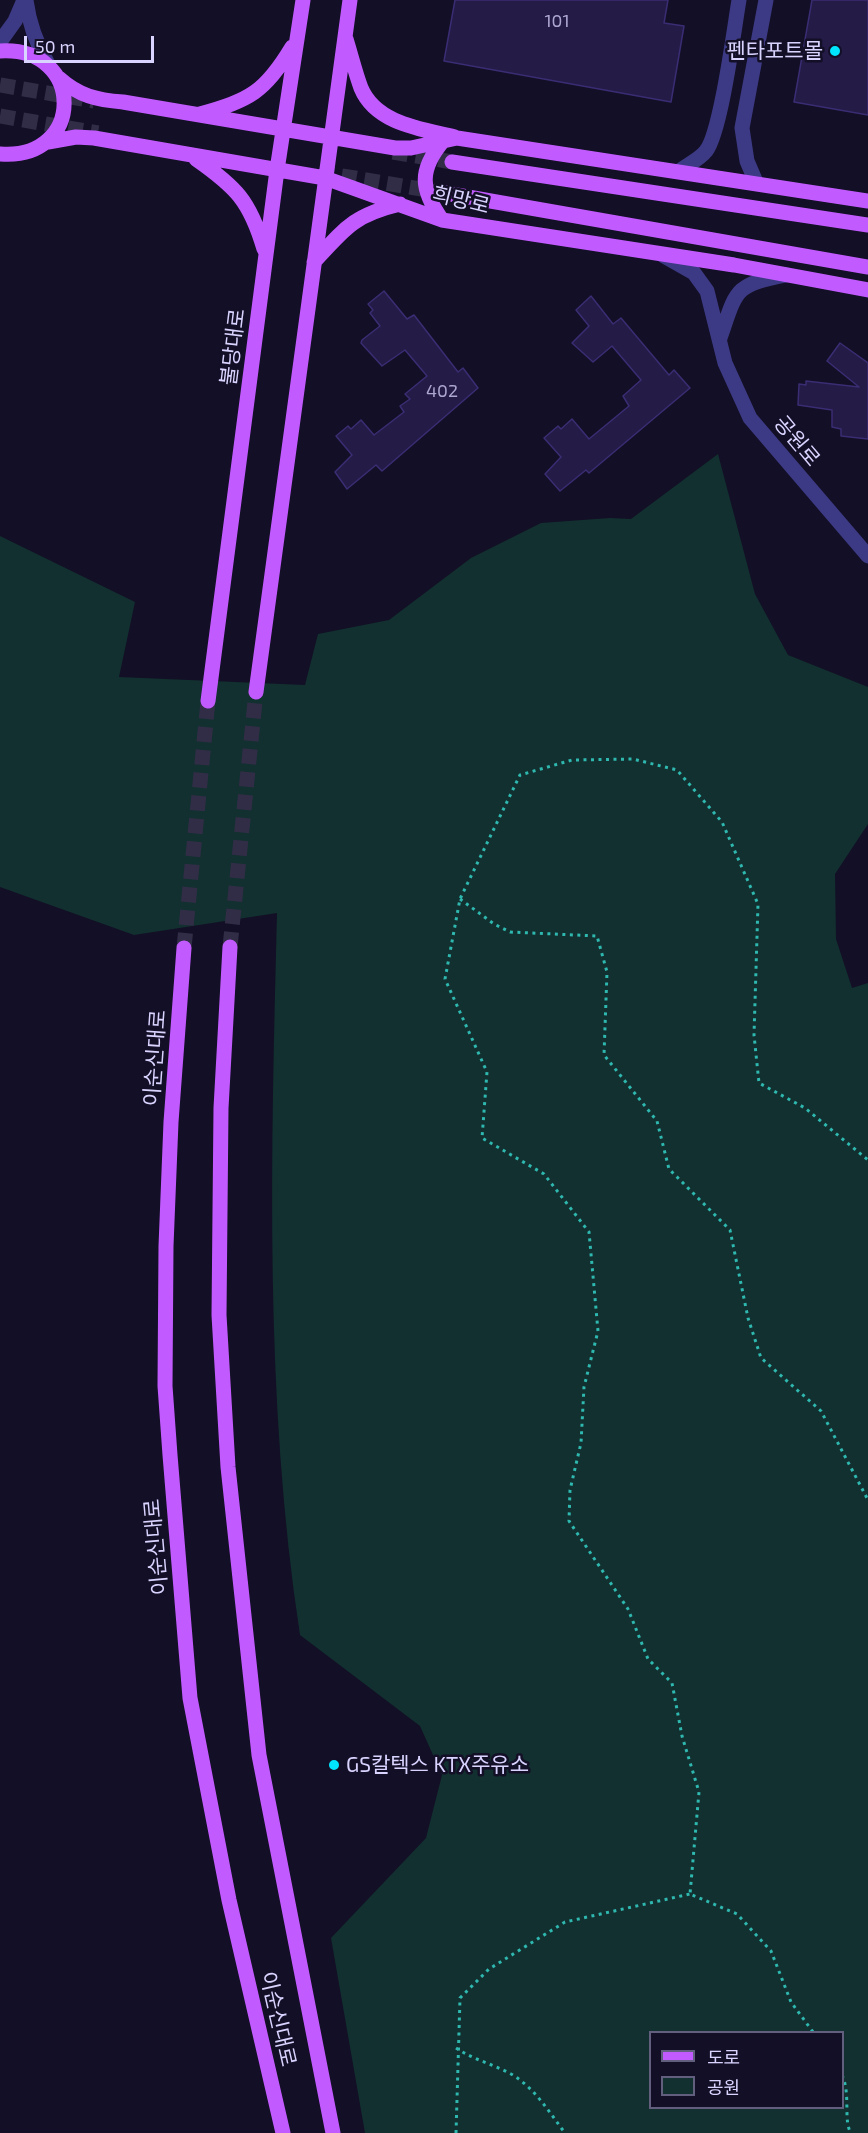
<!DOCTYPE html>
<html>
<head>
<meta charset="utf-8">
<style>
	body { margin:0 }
	#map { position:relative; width:868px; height:2133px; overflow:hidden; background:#130f26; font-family:"Exo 2","Noto Sans KR",sans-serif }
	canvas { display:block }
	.legend { position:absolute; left:649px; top:2031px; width:195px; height:78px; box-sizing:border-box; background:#130f26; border:2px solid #625e7d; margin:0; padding:8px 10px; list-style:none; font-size:18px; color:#d9d4ff }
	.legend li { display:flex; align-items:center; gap:12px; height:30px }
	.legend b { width:30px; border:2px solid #625e7d }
	.scale { position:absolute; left:24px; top:36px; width:130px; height:27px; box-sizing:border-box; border:3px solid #d9d4ff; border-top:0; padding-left:8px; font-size:18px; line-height:21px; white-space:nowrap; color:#d9d4ff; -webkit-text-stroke:4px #130f26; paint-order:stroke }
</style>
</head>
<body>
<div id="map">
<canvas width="868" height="2133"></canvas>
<ul class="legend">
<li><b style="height:8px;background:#c25bff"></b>도로</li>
<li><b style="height:16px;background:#12302f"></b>공원</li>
</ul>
<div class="scale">50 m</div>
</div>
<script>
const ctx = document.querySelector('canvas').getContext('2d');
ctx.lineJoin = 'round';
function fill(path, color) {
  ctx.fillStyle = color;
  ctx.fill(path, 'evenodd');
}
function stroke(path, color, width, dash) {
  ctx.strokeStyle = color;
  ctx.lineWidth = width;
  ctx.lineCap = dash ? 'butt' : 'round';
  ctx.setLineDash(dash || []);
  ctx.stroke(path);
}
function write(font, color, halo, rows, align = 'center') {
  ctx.font = font + ' "Exo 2","Noto Sans KR",sans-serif';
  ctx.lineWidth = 5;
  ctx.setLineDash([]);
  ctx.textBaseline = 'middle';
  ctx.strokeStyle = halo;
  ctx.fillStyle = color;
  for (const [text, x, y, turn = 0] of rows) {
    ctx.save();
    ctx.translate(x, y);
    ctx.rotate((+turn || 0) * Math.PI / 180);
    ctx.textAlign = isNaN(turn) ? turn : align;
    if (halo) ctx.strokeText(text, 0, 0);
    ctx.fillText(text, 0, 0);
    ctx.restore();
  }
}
fill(new Path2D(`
	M718 454 755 594 788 655 868 687V824L835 874 836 939 852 988 868 983V2133H365L331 1938 426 1838 442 1775 420 1726 300 1635C264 1397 271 1154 277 913L134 935 0 887V536L135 602 119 677 305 685 318 634 389 620 471 558 541 523 610 518 631 519ZM650 2032H842V2108H650Z`), '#12302f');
const building = new Path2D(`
	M455 0H668L664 23 684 26 671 102 444 61Z
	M812 0H868V115L794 102Z
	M384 291 407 319 414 315 458 372 463 368 478 388 382 471 376 465 347 489 335 472 352 455 336 436 348 426 351 429 361 420 374 435 404 412 400 406 410 399 405 394 427 376 405 350 382 366 361 343 362 340 380 326 370 313 373 310 368 304Z
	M591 296 613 324 621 318 669 375 674 370 690 388 589 473 586 470 560 491 545 474 561 457 544 438 558 426 561 429 572 419 589 439 629 406 623 396 641 380 612 346 593 362 572 343 589 326 576 310Z
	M840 343 868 363V439L841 436V429L832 427V410L798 405 799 384 806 385V381L859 387 827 361Z`);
fill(building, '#241b47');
stroke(building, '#3b2d73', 1.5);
stroke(new Path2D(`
	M0 85 94 101
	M0 116 98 133
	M393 152 452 162
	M319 172 445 193
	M230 947 256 692
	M184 948 208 701`), '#312d47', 15, [15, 8]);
stroke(new Path2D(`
	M460 899 494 924 510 932 597 936 607 972 604 1055 657 1121 669 1169 730 1230 748 1318 761 1358 821 1411 868 1500
	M813 2032 791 2002 771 1951 737 1914 690 1894 699 1792 682 1736 672 1683 648 1659 628 1609 569 1521 570 1490 581 1443 584 1387 598 1331 589 1232 544 1174 482 1138 487 1072 445 979 460 899 520 775 572 760 633 759 677 770 722 822 758 904 754 1035 759 1083 805 1108 868 1160
	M456 2048C474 2060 493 2064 511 2074 535 2088 549 2112 565 2133
	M842 2075C851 2094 843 2121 851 2133
	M456 2133 460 1998 489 1969 565 1922 690 1894`), '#2fb8b0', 3, [3, 4.5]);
stroke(new Path2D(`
	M26 0C29 24 36 43 48 64
	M0 42 15 21 24 0
	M679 171C687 165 700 159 706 151 721 132 734 29 739 0
	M756 182 747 161 742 128 766 0
	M664 256 694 273 707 291 725 363 750 418 868 556
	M720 338C737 289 734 285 786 275`), '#3d3a85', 15);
stroke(new Path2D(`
	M346 39C351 55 355 72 361 88 376 124 422 129 455 137
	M0 51C86 46 85 161 0 154
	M59 78C79 96 97 100 123 102L395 148H411L457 138 868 201
	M200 114C250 100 265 92 292 47
	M48 142 76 137 94 138 325 178 442 220 734 265 868 290
	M196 159C236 187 250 201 264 249
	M452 162 868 225
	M445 193 868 267
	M442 220C421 190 418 171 443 141
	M314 262C345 228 354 215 400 204
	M256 692 350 0
	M208 701 277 170 303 0
	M230 947 221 1108 219 1315 228 1467 259 1755 333 2133
	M184 948 171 1122 166 1246 165 1386 170 1455 190 1698 229 1900 283 2133`), '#c25bff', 15);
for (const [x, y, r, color] of [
	[835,51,6,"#00e5ff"],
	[334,1765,6,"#00e5ff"]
]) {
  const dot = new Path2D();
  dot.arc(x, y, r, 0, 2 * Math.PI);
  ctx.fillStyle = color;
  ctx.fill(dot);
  stroke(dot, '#130f26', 2);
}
write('18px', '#aca6d1', null, [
	["101",557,21],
	["402",442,391]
]);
write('21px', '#d9d4ff', '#130f26', [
	["펜타포트몰",823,51],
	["GS칼텍스 KTX주유소",346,1765,"left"]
], 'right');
write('21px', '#d9d4ff', '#130f26', [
	["희망로",461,200,14],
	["불당대로",233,347,-83],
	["공원로",797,441,50],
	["이순신대로",155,1058,-86],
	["이순신대로",156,1547,-95],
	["이순신대로",278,2019,77]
]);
</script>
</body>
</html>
